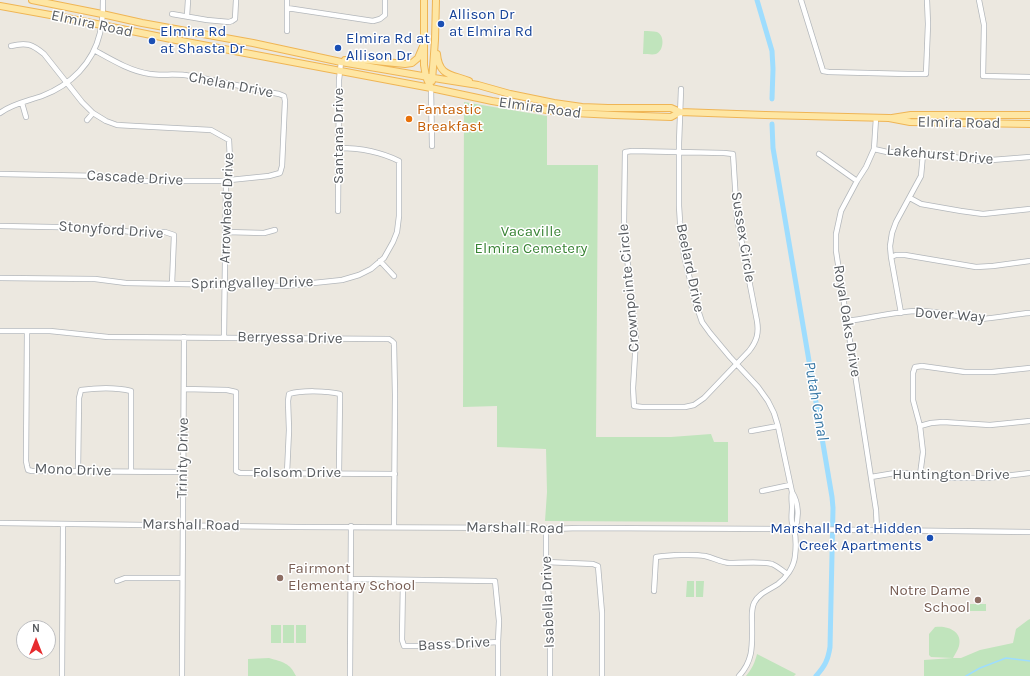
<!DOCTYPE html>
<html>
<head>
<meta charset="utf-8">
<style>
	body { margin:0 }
	#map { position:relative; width:1030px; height:676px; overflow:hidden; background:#ece8e0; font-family:Karla,sans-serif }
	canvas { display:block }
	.north { position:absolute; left:16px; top:620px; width:40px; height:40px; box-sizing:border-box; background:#fff; border:1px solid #bdbec0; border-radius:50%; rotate:0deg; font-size:11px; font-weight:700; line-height:16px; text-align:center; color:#595d61 }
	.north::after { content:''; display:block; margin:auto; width:14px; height:18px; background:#e72b2e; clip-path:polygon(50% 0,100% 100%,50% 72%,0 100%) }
</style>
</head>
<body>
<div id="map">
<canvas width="1030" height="676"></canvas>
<div class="north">N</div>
</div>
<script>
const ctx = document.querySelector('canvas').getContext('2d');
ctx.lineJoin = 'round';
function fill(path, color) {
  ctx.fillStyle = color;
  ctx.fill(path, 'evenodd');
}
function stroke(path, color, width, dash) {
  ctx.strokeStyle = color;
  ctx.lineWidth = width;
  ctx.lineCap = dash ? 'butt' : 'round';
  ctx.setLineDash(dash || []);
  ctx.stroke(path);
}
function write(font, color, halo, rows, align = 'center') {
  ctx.font = font + ' Karla,sans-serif';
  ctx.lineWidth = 3;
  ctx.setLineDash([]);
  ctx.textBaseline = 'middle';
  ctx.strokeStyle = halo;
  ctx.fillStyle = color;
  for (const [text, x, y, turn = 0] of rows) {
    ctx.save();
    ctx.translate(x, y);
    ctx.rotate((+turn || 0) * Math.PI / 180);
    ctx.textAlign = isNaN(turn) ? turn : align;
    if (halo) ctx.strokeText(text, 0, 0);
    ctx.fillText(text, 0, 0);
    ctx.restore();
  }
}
fill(new Path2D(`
	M644 31C648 31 653 31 657 32 665 35 664 51 656 54 653 55 647 54 643 54Z
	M464 102 547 116V165H598L596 437H671L711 434 714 442H728V522L545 521 547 492 546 449 497 447V406L463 407Z
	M687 581H694V597H686Z
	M696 581H704L703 597H696Z
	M970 604H986V611H970Z
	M1030 619V676H924V660L953 658 931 657 929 655V634L935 627C947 625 963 631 959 646 958 650 955 654 953 658H961L980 650 1013 643 1016 629 1028 620Z
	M271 625H281V643H271Z
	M283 625H294V643H283Z
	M296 625H306V643H296Z
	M757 654 796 674 794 676H746C752 669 755 662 757 654Z
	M269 658C283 662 290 663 296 676H248V659Z`), '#c0e4bc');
stroke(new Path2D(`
	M966 676 980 668 1006 658 1030 661`), '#9eddfe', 1.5);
stroke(new Path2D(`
	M757 0 772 51 773 69 772 99
	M772 124 773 148 832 497 833 508 830 647C828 660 825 666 816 676`), '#9eddfe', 5);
const minor = new Path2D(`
	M801 0 823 71 829 72 908 74H926L928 24 927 0
	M979 0 984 25 983 76 1030 77
	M287 8 373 21 380 19 385 15V0
	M172 14 207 20 229 22 232 21 235 19 236 0
	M187 16 188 0
	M287 31V0
	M11 46C26 42 32 44 44 54L82 102 93 113 106 121 117 125 135 126 211 130 229 140 230 160 226 185 224 337
	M431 88 432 146
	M681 89 679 143V206L680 222 684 255 696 304 702 322 710 333 730 357 758 387 768 401 774 413 778 426 792 492
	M22 103 26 117
	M0 113C12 104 28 101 42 96 71 85 93 63 100 33 102 25 103 9 103 0
	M876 118 874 149 866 167 857 181 841 211 836 234V251L876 510 877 530
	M87 120 93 113
	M874 149 887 152 941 155 979 161 1030 157
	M632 151 724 153 733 154 737 218 757 321C759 333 757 341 749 351L704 398 694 405 685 407H642L634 406 633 388 636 339 625 239 624 222 625 152Z
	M819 154 857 181
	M0 174 100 176 137 181H220L269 176 280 173 282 166 285 101 284 96 279 94C249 88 220 81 190 76 176 73 163 76 150 74 130 71 112 60 94 50
	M910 198 921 204 961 211 983 214 1030 209
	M338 211 339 80 341 62
	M0 226 104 228 131 232H165L174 235 172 284
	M226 232 264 233 275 230
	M891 257 896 255H905L976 267 993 266 1030 261
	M380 261 394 276
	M0 278 95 279 126 283 285 286 342 280 359 275 371 269 384 258 393 242 397 232 399 216V161C381 152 359 148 339 148
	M901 313 891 257 890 246 892 233 896 222 921 176 923 154
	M847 321C871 318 896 311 920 311 940 311 959 318 978 319 995 319 1013 314 1030 313
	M0 331H50L108 337 389 339 392 341 394 343 395 395 394 527
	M27 331 26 461 27 466 28 470 32 471 183 472
	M184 389 227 390 236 392V471L240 473 395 474
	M920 426 931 423 943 422 990 425 1030 421
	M751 431 778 426
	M78 471 79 398 81 390C97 388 115 387 131 391V471
	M287 473 289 430 288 401 289 394C302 390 327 391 340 394L339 473
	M920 475 923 452 920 426 913 400V373L915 367 922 366 965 372H992L1030 368
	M871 477 895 473H904L946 478H988L1030 473
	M762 491 790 485
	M0 523 297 527 540 528 551 529 579 528 787 529 1030 532
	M546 529V575L549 597 550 626V676
	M546 562 593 564 598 566 602 613V676
	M351 579 495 581 499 621 498 642V676
	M403 580 402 640 404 646H427L498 642
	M117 581 125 578H182
	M654 591 656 557C669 555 694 554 705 556 714 558 720 562 729 563 740 563 763 561 772 564 777 566 783 571 787 574
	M62 676 63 524
	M182 676 184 337
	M350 676 351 526
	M739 676C754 660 752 644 752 624 752 617 751 610 754 603 759 593 769 590 778 584 786 578 794 567 795 556 796 548 796 537 794 529 794 527 793 525 792 523 791 518 792 512 792 507 792 502 791 498 792 492 799 503 799 518 795 529`);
const major = new Path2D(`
	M32 0 102 14 142 23 253 43 341 62 440 79 478 85 510 94 554 103 582 107 608 108H671L680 112 765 115 889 118 910 122 1030 124
	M424 0V65L426 77 431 88
	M0 6 67 18 176 40 431 88 492 101 553 111 574 113 614 115 671 117 680 112
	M437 54C439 76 451 74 469 81
	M345 60H366L405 64 412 63 418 58 424 44
	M432 81 435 40 436 0
	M892 118 911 115H1030`);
stroke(minor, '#b3b7bb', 6);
stroke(major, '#efb555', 8);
stroke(minor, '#fff', 4.5);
stroke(major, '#fee6a3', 6);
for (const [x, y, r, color] of [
	[441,24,4,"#1a4fb4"],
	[152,41,4,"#1a4fb4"],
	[338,48,4,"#1a4fb4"],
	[409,119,4,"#e8710a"],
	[930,538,4,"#1a4fb4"],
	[280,578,4,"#8d6e63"],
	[978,600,4,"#8d6e63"]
]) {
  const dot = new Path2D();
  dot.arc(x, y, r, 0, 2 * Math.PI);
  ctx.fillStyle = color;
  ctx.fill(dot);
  stroke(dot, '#fff', 1.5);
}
write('15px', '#164399', '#fff', [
	["Allison Dr",449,15],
	["at Elmira Rd",449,32],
	["Elmira Rd",160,32],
	["at Shasta Dr",160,49],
	["Elmira Rd at",346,39],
	["Allison Dr",346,56],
	["Marshall Rd at Hidden",922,529,"right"],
	["Creek Apartments",922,546,"right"]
], 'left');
write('15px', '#595d61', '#fff', [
	["Elmira Road",92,24,12],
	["Chelan Drive",231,85,11],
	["Elmira Road",540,108,8],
	["Elmira Road",959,123,1],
	["Santana Drive",339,136,-90],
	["Lakehurst Drive",940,155,5],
	["Cascade Drive",135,178,3],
	["Arrowhead Drive",227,208,-88],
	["Stonyford Drive",111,230,4],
	["Sussex Circle",743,237,81],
	["Beelard Drive",690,268,78],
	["Springvalley Drive",252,283,-1],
	["Crownpointe Circle",629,288,-95],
	["Dover Way",950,315,4],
	["Royal Oaks Drive",847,321,81],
	["Berryessa Drive",290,338,1],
	["Trinity Drive",183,458,-89],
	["Mono Drive",73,470,2],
	["Folsom Drive",297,473],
	["Huntington Drive",951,475],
	["Marshall Road",191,525,1],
	["Marshall Road",515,528,1],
	["Isabella Drive",548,602,-92],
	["Bass Drive",454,644,-3]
]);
write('15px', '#c56008', '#fff', [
	["Fantastic",417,110],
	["Breakfast",417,127]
], 'left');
write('15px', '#398435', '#fff', [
	["Vacaville",531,232],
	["Elmira Cemetery",531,249]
]);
write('15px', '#785e54', '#fff', [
	["Fairmont",288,569],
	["Elementary School",288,586],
	["Notre Dame",970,591,"right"],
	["School",970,608,"right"]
], 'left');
write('italic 16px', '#3a79a6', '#fff', [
	["Putah Canal",816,401,80]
]);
</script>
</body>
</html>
